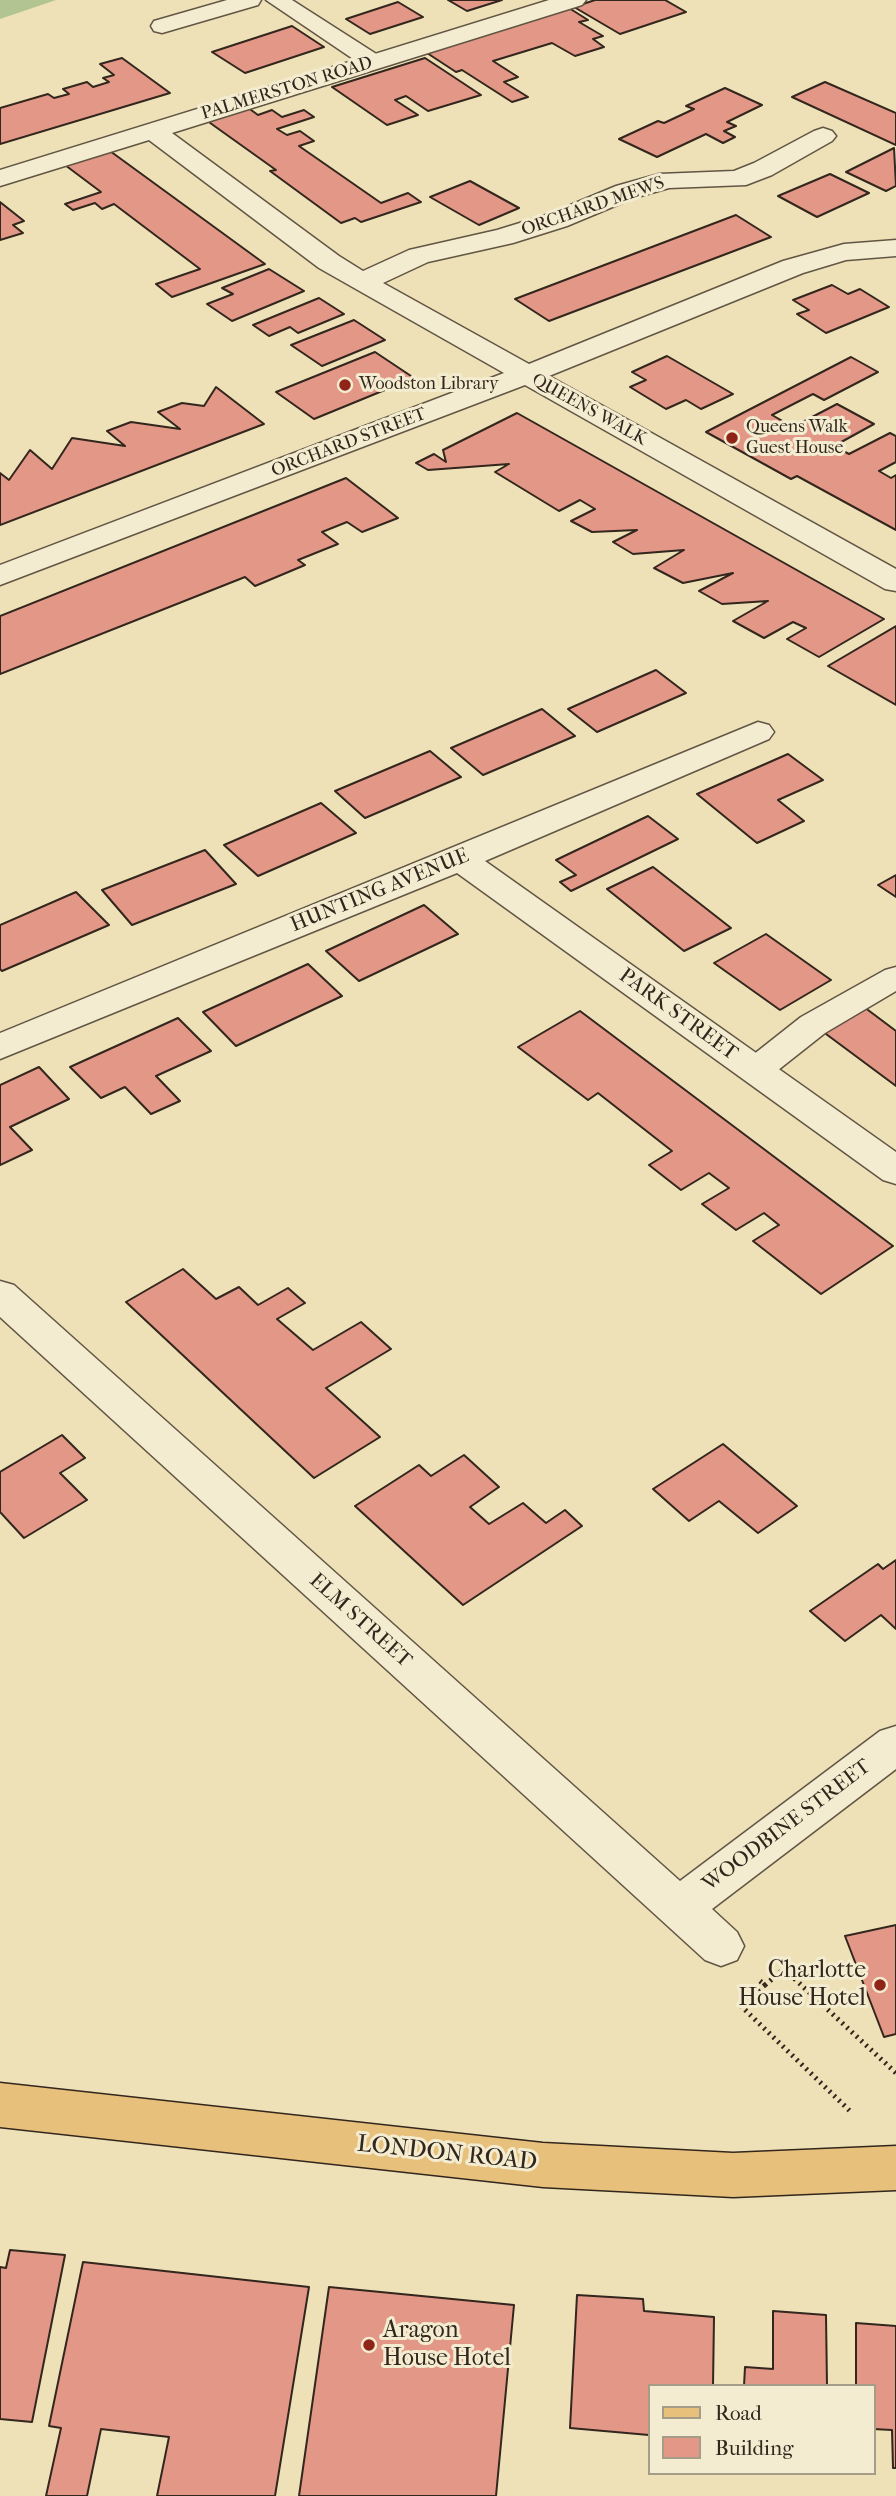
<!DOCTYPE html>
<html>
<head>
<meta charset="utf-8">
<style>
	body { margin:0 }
	#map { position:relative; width:896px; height:2496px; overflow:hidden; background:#eee1b7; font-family:"IM FELL French Canon",serif }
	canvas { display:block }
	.legend { position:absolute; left:648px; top:2384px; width:228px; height:91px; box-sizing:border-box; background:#f4ecd0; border:2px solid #a69d88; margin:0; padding:9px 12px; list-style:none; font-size:21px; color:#32261d }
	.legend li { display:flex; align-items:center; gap:14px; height:35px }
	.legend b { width:35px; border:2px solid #a69d88 }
</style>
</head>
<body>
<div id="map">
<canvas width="896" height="2496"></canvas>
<ul class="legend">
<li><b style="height:9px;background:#e7c07c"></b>Road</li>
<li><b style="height:19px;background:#e39787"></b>Building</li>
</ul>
</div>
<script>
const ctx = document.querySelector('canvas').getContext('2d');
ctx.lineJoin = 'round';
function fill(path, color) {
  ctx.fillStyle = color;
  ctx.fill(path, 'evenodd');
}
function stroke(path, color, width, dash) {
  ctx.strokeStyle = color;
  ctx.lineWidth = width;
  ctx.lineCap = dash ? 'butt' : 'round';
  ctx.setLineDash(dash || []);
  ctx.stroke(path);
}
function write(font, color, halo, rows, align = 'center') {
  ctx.font = font + ' "IM FELL French Canon",serif';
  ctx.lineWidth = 6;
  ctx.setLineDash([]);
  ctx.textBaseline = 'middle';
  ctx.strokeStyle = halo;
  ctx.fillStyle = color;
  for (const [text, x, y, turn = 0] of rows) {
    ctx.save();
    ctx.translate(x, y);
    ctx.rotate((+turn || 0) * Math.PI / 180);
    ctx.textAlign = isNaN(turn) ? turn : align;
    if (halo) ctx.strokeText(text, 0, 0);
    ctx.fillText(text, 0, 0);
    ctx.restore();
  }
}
fill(new Path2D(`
	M0 0H56L0 19Z`), '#b3c493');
const building = new Path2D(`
	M448 0H502L467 11Z
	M595 0H665L686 12 620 34 574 7Z
	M398 2 423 17 370 34 346 19Z
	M569 8 588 20 579 22 603 36 593 39 604 47 575 56 552 43 493 61 518 77 504 82 528 97 512 102 462 70 456 72 427 53Z
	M292 26 324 47 245 73 212 52Z
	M122 58 170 93 0 144V108L48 94 54 98 69 94 63 89 87 82 93 87 109 82 103 78 114 75 100 64Z
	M425 58 481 95 428 111 406 96 395 100 418 115 387 125 332 87Z
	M825 82 896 113V145L792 97Z
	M725 88 762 105 727 122 736 126 724 131 735 137 723 143 706 134 657 157 619 139 658 121 664 123 694 109 686 106Z
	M247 107 258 115 272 110 282 117 304 110 314 117 277 129 287 135 300 131 314 141 299 146 381 203 408 193 421 202 361 222 355 218 341 223 270 171 276 170 206 120Z
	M894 148 896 186 886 191 846 172Z
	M110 151 265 264 172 297 156 284 200 269 114 204 102 209 95 203 73 210 65 204 101 192 65 165Z
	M830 174 869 193 817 217 778 196Z
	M470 181 519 208 479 225 430 197Z
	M0 202 24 221 13 225 23 233 0 240Z
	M736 215 771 237 549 321 515 299Z
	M269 269 304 291 232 321 207 304 233 294 222 288Z
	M832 285 848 294 860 289 889 307 826 333 797 314 809 310 793 300Z
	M319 298 344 314 298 333 290 327 269 336 253 325Z
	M354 320 385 340 322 366 291 345Z
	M375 352 414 378 314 419 276 392Z
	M667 356 733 394 701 409 686 400 666 409 630 387 646 380 632 372Z
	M851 357 878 372 824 400 813 394 772 415 793 427 837 404 874 424 834 446 849 454 890 433 896 436V462L879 471 891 478 896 475V530L797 476 791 479 706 432Z
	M216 387 264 424 0 525V473L9 480 30 450 52 469 72 438 125 446 107 431 131 422 180 429 158 412 182 403 204 406Z
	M517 413 884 619 819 657 787 639 806 628 793 622 764 638 733 621 768 601 722 604 699 591 733 573 683 583 654 568 684 550 633 554 613 542 637 530 592 532 571 521 595 509 580 500 559 511 495 472 509 464 428 470 416 463 434 454 446 462 443 450Z
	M346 478 398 518 362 532 347 522 322 532 338 544 298 560 305 565 255 586 245 577 0 674V616Z
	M896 626V705L828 666Z
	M656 670 686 693 597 732 568 709Z
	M542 709 575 736 483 775 451 748Z
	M430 751 461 777 365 818 335 791Z
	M788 754 823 780 778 800 804 821 757 843 697 794Z
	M321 803 356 833 258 876 224 845Z
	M648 816 678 839 571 891 560 882 576 875 556 860Z
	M205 850 236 884 132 925 102 890Z
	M653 867 731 928 684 951 607 889Z
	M896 875V897L878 885Z
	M76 892 109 925 2 971 0 969V925Z
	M424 905 458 934 359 981 326 951Z
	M766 934 831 980 780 1010 714 963Z
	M308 964 342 996 236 1046 203 1012Z
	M864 1007 896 1031V1086L822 1031Z
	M580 1011 893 1246 821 1294 753 1241 779 1225 764 1213 736 1230 702 1204 729 1188 709 1173 681 1190 649 1165 672 1151 598 1093 588 1100 518 1047Z
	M178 1018 211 1051 156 1076 180 1101 151 1114 125 1087 101 1098 70 1067Z
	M39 1067 69 1099 10 1127 32 1150 0 1165V1085Z
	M183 1269 216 1299 239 1287 258 1305 288 1288 305 1303 277 1319 313 1350 361 1322 391 1349 326 1388 380 1437 314 1478 126 1302Z
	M62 1435 85 1458 60 1473 87 1500 24 1538 0 1512V1472Z
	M723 1444 797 1506 758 1533 719 1501 689 1521 653 1489Z
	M464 1455 499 1487 470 1507 489 1524 523 1503 546 1523 565 1510 582 1526 463 1605 355 1506 419 1465 431 1476Z
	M896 1560V1629L881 1615 845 1641 810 1611 878 1564 883 1569Z
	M896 1925V2034L884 2037 845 1936Z
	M10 2250 65 2255 32 2422 0 2419V2267L6 2268Z
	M83 2262 309 2287 275 2496H157L169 2437 101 2429 87 2496H46L61 2428 49 2426Z
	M329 2287 514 2305 496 2496H299Z
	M577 2295 643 2299 644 2311 714 2317 713 2386H649V2435L570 2428Z
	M773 2311 826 2315 827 2386H744L745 2367 773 2369Z
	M856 2323 896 2326V2468H893L892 2430 873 2429V2386H856Z`);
fill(building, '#e39787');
stroke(building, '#32261d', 2);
const lane = new Path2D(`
	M227 0H261L258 5 162 33 154 31 151 26 154 21Z
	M266 0H292L381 57 384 62 381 67H365Z
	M896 967V991L825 1033 768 1078 756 1081 744 1078 739 1070 744 1062 801 1017 885 970Z`);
const street = new Path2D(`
	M549 0H586L582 5 172 133 339 256 363 271 409 250 497 230 549 214 616 186 659 174 734 171 754 163 814 131 823 128 832 131 836 136 832 141 772 175 746 185 669 188 634 198 567 226 513 243 428 262 383 283 529 364 783 261 844 244 896 240V256L846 260 803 273 549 376 896 569V591L885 589 525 385 0 585V565L504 373 319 268 149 140 0 186V170Z
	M758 722 769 725 774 732 769 739 485 861 896 1152V1184L883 1180 457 873 0 1059V1033Z
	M0 1281 14 1285 680 1881 880 1731 896 1726V1769L712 1909 737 1932 744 1946 737 1960 721 1966 705 1960 0 1317Z`);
const primary = new Path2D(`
	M0 2083 543 2143 733 2153 896 2146V2190L733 2197 543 2187 0 2127Z`);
stroke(lane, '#615544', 3);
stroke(street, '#615544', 3);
stroke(primary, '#32261d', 3);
stroke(new Path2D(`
	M760 1981 765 1985 740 2005 852 2113
	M765 1985 784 1969 896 2073`), '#32261d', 5, [2, 4.5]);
fill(lane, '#f4ecd0');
fill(street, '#f4ecd0');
fill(primary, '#e7c07c');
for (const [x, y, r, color] of [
	[345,385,7,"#8f2418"],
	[732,438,7,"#8f2418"],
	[880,1985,7,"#8f2418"],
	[369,2345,7,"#8f2418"]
]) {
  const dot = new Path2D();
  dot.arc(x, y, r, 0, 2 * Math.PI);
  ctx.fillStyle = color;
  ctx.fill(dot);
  stroke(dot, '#f4ecd0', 2.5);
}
write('18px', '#32261d', '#f4ecd0', [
	["PALMERSTON ROAD",287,89,-17],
	["ORCHARD MEWS",593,207,-19],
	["QUEENS WALK",589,410,29],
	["ORCHARD STREET",349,443,-21]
]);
write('18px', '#32261d', '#f4ecd0', [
	["Woodston Library",359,385],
	["Queens Walk",746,428],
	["Guest House",746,449]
], 'left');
write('21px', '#32261d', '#f4ecd0', [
	["HUNTING AVENUE",380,891,-22],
	["PARK STREET",678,1015,36],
	["ELM STREET",360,1621,42],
	["WOODBINE STREET",787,1826,-37]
]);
write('24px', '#32261d', '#f4ecd0', [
	["Charlotte",866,1971],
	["House Hotel",866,1999],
	["Aragon",383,2331,"left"],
	["House Hotel",383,2359,"left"]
], 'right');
write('24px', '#32261d', '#f4ecd0', [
	["LONDON ROAD",447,2154,6]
]);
</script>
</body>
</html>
